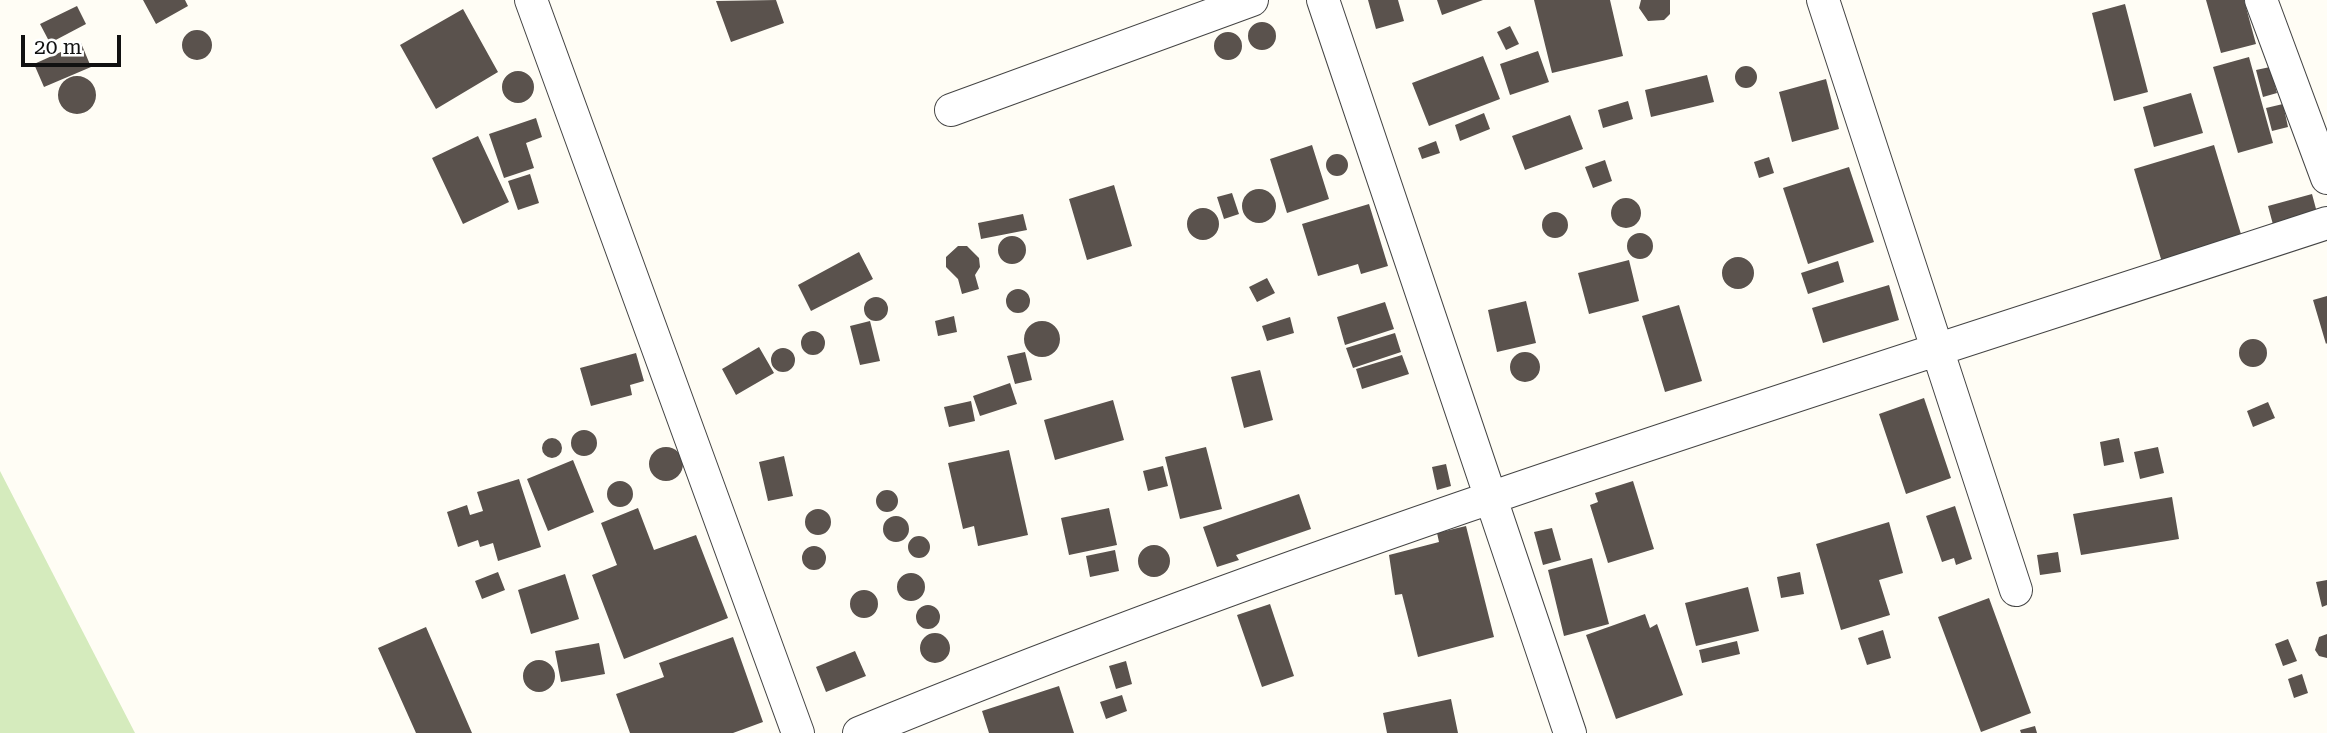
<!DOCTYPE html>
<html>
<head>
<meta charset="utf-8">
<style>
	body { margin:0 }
	#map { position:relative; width:2327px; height:733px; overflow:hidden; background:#fffdf5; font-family:"Roboto Serif",serif }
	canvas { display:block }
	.scale { position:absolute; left:21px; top:35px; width:100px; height:32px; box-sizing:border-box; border:4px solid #111; border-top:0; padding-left:9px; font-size:21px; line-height:24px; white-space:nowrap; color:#111; -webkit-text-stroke:5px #fff; paint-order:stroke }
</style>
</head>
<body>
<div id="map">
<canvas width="2327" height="733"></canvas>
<div class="scale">20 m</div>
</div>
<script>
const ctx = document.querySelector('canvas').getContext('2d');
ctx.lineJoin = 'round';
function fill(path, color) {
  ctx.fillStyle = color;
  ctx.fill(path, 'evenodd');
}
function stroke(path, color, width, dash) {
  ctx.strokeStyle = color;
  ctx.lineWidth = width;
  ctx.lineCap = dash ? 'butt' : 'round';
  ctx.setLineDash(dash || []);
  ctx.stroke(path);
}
fill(new Path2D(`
	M0 471 135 733H0Z`), '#d5ebbd');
fill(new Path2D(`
	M143 0H185L188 6 156 24Z
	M776 0 784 23 731 42 716 1Z
	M1368 0H1398L1404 21 1376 29Z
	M1437 0H1483L1442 15Z
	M1534 0H1610L1623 56 1552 73Z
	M1641 0H1670V14L1664 20 1648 21 1639 8Z
	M2206 0H2244L2256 44 2221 53Z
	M2125 4 2148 92 2114 101 2092 13Z
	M77 6 86 24 50 43 40 24Z
	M463 9 498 72 436 109 400 45Z
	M1248 36a14 14 0 1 1 28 0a14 14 0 1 1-28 0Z
	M1510 26 1519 44 1506 50 1497 32Z
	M182 45a15 15 0 1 1 30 0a15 15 0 1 1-30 0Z
	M1214 46a14 14 0 1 1 28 0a14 14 0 1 1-28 0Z
	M81 43 91 67 44 87 34 64Z
	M1538 51 1549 82 1510 95 1500 64Z
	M1483 56 1500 99 1429 126 1412 83Z
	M2249 57 2273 143 2238 153 2213 67Z
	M1735 77a11 11 0 1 1 22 0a11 11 0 1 1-22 0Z
	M2270 67 2277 93 2263 97 2256 70Z
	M502 87a16 16 0 1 1 32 0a16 16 0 1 1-32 0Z
	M1707 75 1714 102 1651 117 1645 90Z
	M58 95a19 19 0 1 1 38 0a19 19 0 1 1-38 0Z
	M1826 79 1839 129 1792 142 1779 92Z
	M2191 93 2203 133 2154 147 2143 107Z
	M1628 101 1633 119 1603 128 1598 110Z
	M2283 104 2288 127 2272 131 2266 108Z
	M1484 113 1490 129 1460 141 1455 125Z
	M1570 115 1583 149 1525 170 1512 136Z
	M536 118 542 137 526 143 534 168 504 178 489 134Z
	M478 136 509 202 463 224 432 158Z
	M1436 141 1440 153 1422 159 1418 148Z
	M1312 145 1329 199 1287 213 1270 159Z
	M2214 145 2244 244 2164 269 2134 169Z
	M1326 165a11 11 0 1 1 22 0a11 11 0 1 1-22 0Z
	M1769 157 1774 173 1759 178 1754 162Z
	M1605 160 1612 181 1593 188 1585 167Z
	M1849 167 1874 242 1808 264 1783 188Z
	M530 174 539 203 518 210 508 181Z
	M1114 185 1132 246 1087 260 1069 199Z
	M1242 206a17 17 0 1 1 34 0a17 17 0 1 1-34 0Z
	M1232 193 1239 214 1224 219 1217 197Z
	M2312 194 2319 220 2275 232 2268 206Z
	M1611 213a15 15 0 1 1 30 0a15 15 0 1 1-30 0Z
	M1369 204 1388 266 1361 274 1358 264 1318 276 1302 224Z
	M1187 224a16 16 0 1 1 32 0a16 16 0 1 1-32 0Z
	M1542 225a13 13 0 1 1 26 0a13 13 0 1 1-26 0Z
	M1023 214 1027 230 981 239 978 223Z
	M1627 246a13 13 0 1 1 26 0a13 13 0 1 1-26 0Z
	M998 250a14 14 0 1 1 28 0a14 14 0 1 1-28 0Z
	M958 246H967L979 258 980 267 975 275 979 289 962 294 958 279 946 267V257Z
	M859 252 873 279 811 311 798 285Z
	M1722 273a16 16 0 1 1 32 0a16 16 0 1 1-32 0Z
	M1629 260 1639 301 1589 314 1578 273Z
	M1838 261 1844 282 1808 294 1801 273Z
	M1267 278 1275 293 1257 302 1249 287Z
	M1889 285 1899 320 1823 343 1812 308Z
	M1006 301a12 12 0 1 1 24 0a12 12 0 1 1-24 0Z
	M2327 296V343L2326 344 2313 300Z
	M864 309a12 12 0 1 1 24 0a12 12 0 1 1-24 0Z
	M1526 301 1536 343 1497 352 1488 310Z
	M1385 302 1394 329 1345 345 1337 317Z
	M1679 305 1702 381 1665 392 1642 316Z
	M954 316 957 332 938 336 935 321Z
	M1290 317 1294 333 1267 341 1262 326Z
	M870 321 880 361 860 365 850 326Z
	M1024 339a18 18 0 1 1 36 0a18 18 0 1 1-36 0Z
	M801 343a12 12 0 1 1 24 0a12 12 0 1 1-24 0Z
	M1395 333 1401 352 1353 368 1346 348Z
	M2239 353a14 14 0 1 1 28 0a14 14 0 1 1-28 0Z
	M759 347 774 373 736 395 722 369Z
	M771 360a12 12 0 1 1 24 0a12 12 0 1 1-24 0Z
	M1510 367a15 15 0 1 1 30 0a15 15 0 1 1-30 0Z
	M1025 352 1032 380 1015 384 1007 356Z
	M636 353 644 381 630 385 632 395 591 406 580 368Z
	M1402 355 1409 374 1362 389 1356 369Z
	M1260 370 1273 420 1244 428 1231 377Z
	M1010 383 1017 404 980 416 973 396Z
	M1924 398 1951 478 1906 494 1879 414Z
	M1113 400 1124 440 1055 460 1044 420Z
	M971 401 975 421 949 427 944 407Z
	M2268 402 2275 418 2253 427 2247 411Z
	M571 443a13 13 0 1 1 26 0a13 13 0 1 1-26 0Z
	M2119 438 2124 462 2104 466 2100 442Z
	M542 448a10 10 0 1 1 20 0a10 10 0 1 1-20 0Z
	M1206 447 1222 509 1180 519 1165 457Z
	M2158 447 2164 473 2140 479 2134 452Z
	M649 464a17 17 0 1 1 34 0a17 17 0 1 1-34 0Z
	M1009 450 1028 535 978 546 974 526 963 529 948 463Z
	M784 456 793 496 768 501 759 462Z
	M573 460 594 512 548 531 527 479Z
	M1446 464 1451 486 1437 490 1432 467Z
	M1163 466 1168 486 1148 491 1143 471Z
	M519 479 541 547 498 561 493 543 480 547 478 540 458 547 447 512 467 505 470 515 483 511 477 492Z
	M1633 481 1654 549 1608 563 1590 505 1598 502 1595 493Z
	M607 494a13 13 0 1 1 26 0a13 13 0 1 1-26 0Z
	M876 501a11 11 0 1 1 22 0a11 11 0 1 1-22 0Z
	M1299 494 1311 529 1236 555 1239 560 1217 567 1203 527Z
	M2172 497 2179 539 2081 555 2073 514Z
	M1955 506 1972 559 1956 565 1954 558 1942 562 1926 516Z
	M638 508 654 550 696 535 728 618 624 659 592 575 617 565 601 523Z
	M1109 508 1117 545 1069 555 1061 518Z
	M805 522a13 13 0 1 1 26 0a13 13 0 1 1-26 0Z
	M883 529a13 13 0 1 1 26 0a13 13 0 1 1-26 0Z
	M1889 522 1903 573 1879 580 1890 615 1841 630 1816 544Z
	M1466 526 1494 637 1418 657 1402 594 1395 595 1389 555 1439 542 1437 533Z
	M1552 528 1561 560 1543 565 1534 532Z
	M908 547a11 11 0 1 1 22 0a11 11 0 1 1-22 0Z
	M1138 561a16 16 0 1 1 32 0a16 16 0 1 1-32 0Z
	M802 558a12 12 0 1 1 24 0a12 12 0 1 1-24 0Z
	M1115 550 1119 571 1090 577 1086 556Z
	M2058 552 2061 572 2040 575 2037 555Z
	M1592 558 1609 624 1564 636 1548 570Z
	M498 572 505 590 482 599 475 581Z
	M1800 572 1804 594 1781 598 1777 577Z
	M897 587a14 14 0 1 1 28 0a14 14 0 1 1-28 0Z
	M565 574 579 619 531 634 518 590Z
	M2327 580V605L2322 607 2316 582Z
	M1748 587 1759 631 1696 646 1685 603Z
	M850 604a14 14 0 1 1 28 0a14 14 0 1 1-28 0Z
	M1989 598 2031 713 1981 732 1938 617Z
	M1270 604 1294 676 1262 687 1237 615Z
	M916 617a12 12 0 1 1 24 0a12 12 0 1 1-24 0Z
	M1645 614 1650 628 1657 624 1683 695 1616 719 1586 635Z
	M426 627 472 733H416L378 648Z
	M1883 630 1891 658 1867 665 1858 638Z
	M920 648a15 15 0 1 1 30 0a15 15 0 1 1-30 0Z
	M2327 634V658L2319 656 2315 650 2319 637Z
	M733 637 763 722 733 733H630L616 694 664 677 659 663Z
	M2288 639 2297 661 2283 666 2275 644Z
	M1737 641 1740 654 1702 663 1699 650Z
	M599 643 605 674 561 682 555 651Z
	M855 651 866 676 826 692 816 667Z
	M523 676a16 16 0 1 1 32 0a16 16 0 1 1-32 0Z
	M1126 661 1132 684 1116 689 1109 666Z
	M2302 674 2308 693 2294 698 2288 679Z
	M1059 686 1074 733H989L982 711Z
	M1122 695 1127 711 1106 719 1100 702Z
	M1451 699 1458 733H1387L1383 713Z
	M2035 726 2037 733H2021L2020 730Z`), '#5a524d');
const minor = new Path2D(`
	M531 0 798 733
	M1323 0 1570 733
	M1823 0 2016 590
	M2261 0 2327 178
	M951 110 1252 0
	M859 733C1339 536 1835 384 2327 223`);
stroke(minor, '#444', 34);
stroke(minor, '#fff', 32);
</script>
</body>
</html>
